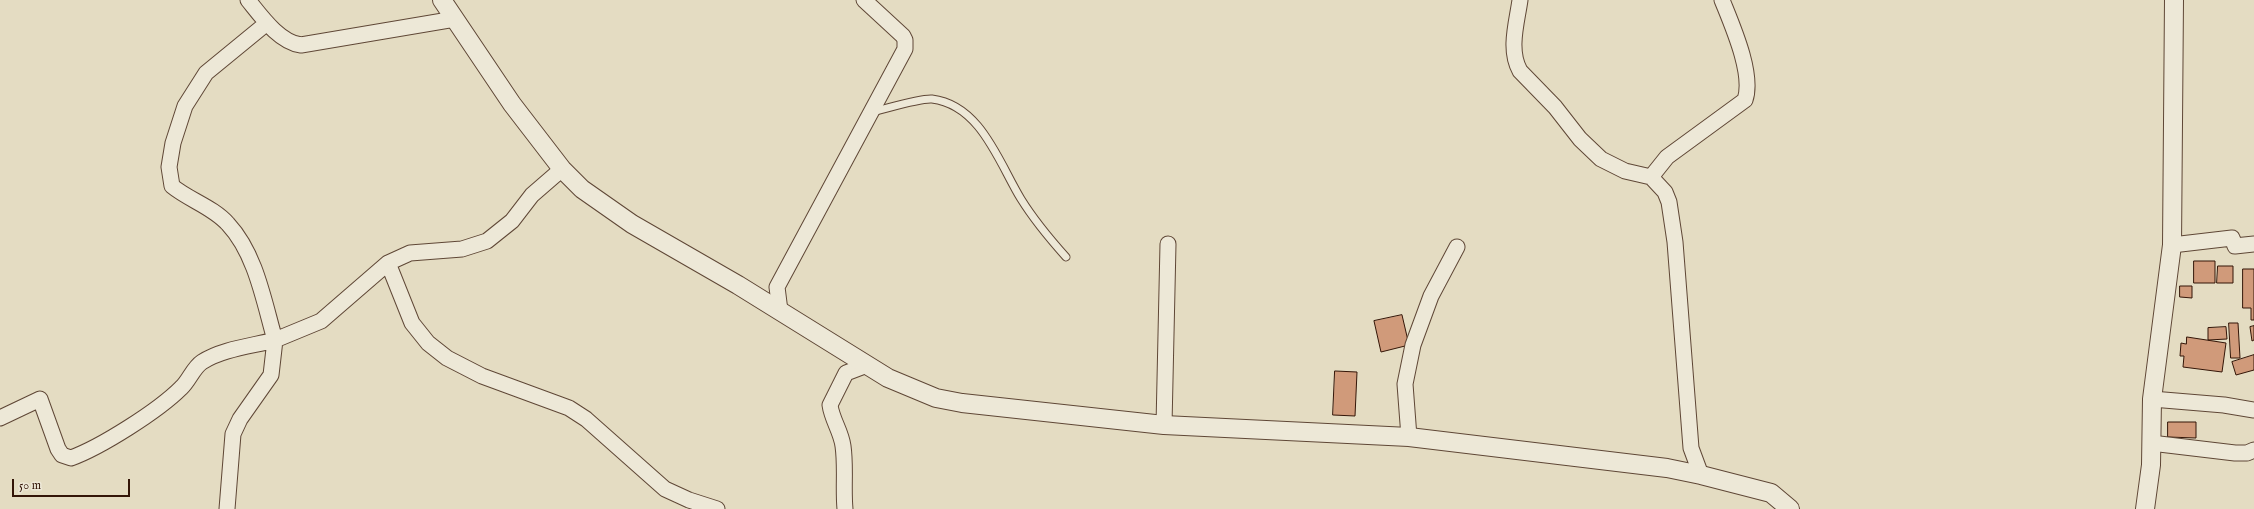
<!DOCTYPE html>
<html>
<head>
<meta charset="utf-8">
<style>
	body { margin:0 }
	#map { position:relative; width:2254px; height:509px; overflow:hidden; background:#e4dcc2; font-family:"IM FELL English",serif }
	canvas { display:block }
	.scale { position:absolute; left:12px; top:479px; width:118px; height:18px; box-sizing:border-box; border:2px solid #331507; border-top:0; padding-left:5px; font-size:12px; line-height:14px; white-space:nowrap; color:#331507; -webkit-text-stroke:3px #ede8d7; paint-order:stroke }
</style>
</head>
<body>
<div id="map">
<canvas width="2254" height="509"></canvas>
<div class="scale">50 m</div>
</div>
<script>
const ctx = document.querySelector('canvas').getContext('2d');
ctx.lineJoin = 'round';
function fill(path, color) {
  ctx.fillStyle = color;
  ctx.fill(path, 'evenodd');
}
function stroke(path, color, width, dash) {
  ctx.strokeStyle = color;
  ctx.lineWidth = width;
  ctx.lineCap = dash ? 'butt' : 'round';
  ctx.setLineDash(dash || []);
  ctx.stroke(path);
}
const building = new Path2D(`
	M2194 261H2215V283H2194Z
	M2218 266H2233V283H2217Z
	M2243 269H2254V320H2251V308H2243Z
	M2180 286H2192V298L2180 297Z
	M1402 315 1409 345 1381 352 1374 321Z
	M2229 323H2238L2240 358H2231Z
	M2254 326V340L2252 341 2250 327Z
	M2226 327 2227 339 2208 340V328Z
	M2187 337 2226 343 2222 372 2183 367 2184 356H2180L2181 343 2186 344Z
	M2254 355V370L2236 375 2232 362Z
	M1335 371 1357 372 1355 416 1333 415Z
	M2168 422H2196V438L2168 437Z`);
fill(building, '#d09a7a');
stroke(building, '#331507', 1);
const service = new Path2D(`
	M872 112C886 109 919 98 932 99 981 105 999 163 1021 199 1034 220 1049 238 1066 257`);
const minor = new Path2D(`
	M248 0C261 16 279 42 301 45L455 19
	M1520 0C1517 22 1508 50 1520 71L1555 107 1580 139 1601 159 1625 171 1651 177 1665 192 1669 202 1675 242 1691 448 1701 475
	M1651 177 1667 157 1745 100C1754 74 1732 25 1722 0
	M2172 245 2232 238 2235 246 2254 244
	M388 263 412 323 428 343 447 358 482 376 569 408 586 419 665 489 689 500 717 509
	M780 311 777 287 905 49V40L903 36 864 0
	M2152 399 2224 405 2254 410
	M0 418 40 399 58 449 62 455 71 458C101 447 158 411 181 388 189 381 193 368 202 362 222 349 252 346 275 340 264 302 256 254 228 224 213 207 189 200 172 186L169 167 173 143 185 106 206 73 267 23
	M1164 425 1168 244
	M1409 437 1405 384 1413 345 1431 296 1457 247
	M2151 443 2235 453H2247L2254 450
	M227 509 233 434 240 419 271 375 275 340 321 321 388 263 410 253 462 249 487 241 512 221 532 195 562 169
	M845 509C843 488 846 467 843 446 841 431 832 420 830 405L846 373 867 365`);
const tertiary = new Path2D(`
	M442 0 512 104 562 169 582 189 632 224 738 285 888 378 936 398 962 403 1164 425 1409 437 1667 468 1701 475 1771 493 1790 509
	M2145 509 2151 465 2152 399 2172 245 2174 0`);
stroke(service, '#5f4736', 9);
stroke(minor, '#5f4736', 17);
stroke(tertiary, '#5f4736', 20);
stroke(service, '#ede8d7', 7);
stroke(minor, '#ede8d7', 15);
stroke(tertiary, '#ede8d7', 18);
</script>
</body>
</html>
